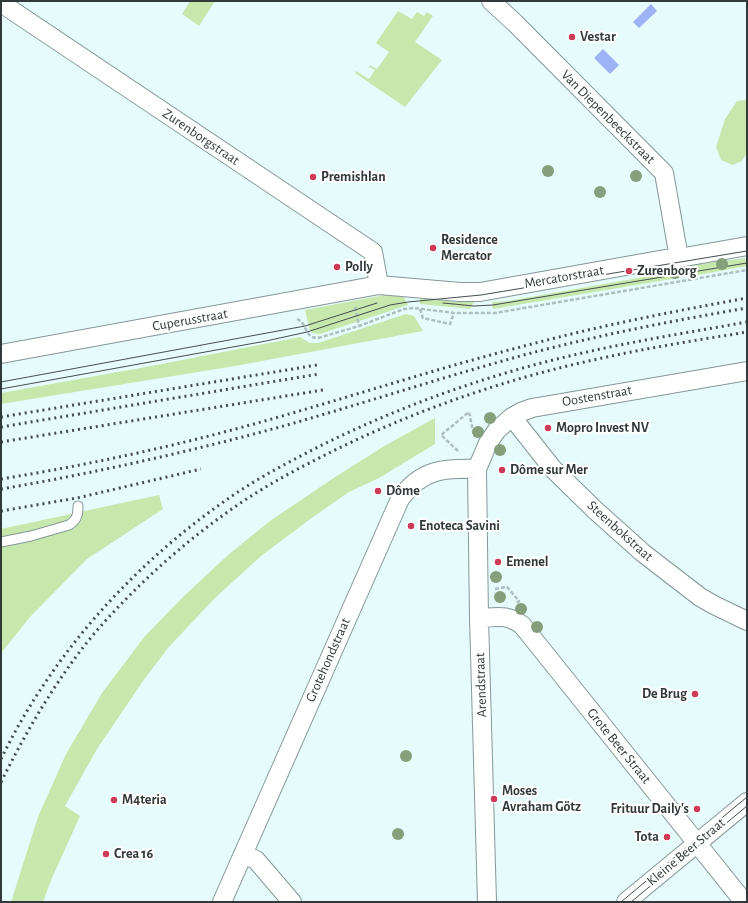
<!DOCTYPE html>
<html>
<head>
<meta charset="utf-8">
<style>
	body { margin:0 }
	#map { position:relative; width:748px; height:903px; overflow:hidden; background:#e6fbfc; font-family:"Alegreya Sans",sans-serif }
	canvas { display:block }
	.frame { position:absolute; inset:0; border:2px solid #32393a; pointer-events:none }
</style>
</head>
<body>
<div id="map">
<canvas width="748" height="903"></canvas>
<div class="frame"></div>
</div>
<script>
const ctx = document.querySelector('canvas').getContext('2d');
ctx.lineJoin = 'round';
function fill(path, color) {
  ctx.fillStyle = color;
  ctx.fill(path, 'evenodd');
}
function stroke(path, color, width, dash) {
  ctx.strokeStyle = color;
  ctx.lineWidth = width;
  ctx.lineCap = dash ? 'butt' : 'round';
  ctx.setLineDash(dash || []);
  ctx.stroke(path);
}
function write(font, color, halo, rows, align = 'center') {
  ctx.font = font + ' "Alegreya Sans",sans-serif';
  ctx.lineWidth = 4;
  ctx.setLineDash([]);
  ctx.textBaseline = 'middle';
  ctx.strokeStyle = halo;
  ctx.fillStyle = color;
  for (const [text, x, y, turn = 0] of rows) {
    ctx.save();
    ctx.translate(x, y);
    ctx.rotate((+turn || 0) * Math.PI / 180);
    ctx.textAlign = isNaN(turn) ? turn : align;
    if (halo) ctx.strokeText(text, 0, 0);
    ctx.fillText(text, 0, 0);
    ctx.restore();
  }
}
fill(new Path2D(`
	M190 1H215L199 26 182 14Z
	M398 11 412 19 417 12 424 16 427 12 433 16 415 42 442 60 405 107 355 73 356 71 369 79 375 70 369 67 370 65 377 69 389 52 376 43Z
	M746 100 747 101V153L742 161 733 165 721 160 716 147 725 119 737 101Z
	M745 258 747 266 687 277 685 266Z
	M677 271 678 278 493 309 492 302 508 301Z
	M390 294H402L408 305 320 334 313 333 310 331 305 310Z
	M420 297 456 302H474L470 309 420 304Z
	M406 314 414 316 423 331 235 366 1 404V393L146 367 300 337 310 343H318Z
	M435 418V444L379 478 349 492 313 517 261 556 214 599 168 648 143 681 97 749 65 806 80 816 52 878 43 902H11L38 817 66 754 102 693 145 636 185 595 228 555 270 521 332 479 386 445Z
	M159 495 163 509 87 559 30 617 1 653V529Z`), '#c6e8ac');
fill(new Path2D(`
	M651 4 657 11 639 28 633 22Z
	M603 49 619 65 610 74 594 58Z`), '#9eb3f6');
const service = new Path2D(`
	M1 542 31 536 69 525C77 520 78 515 78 506`);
const minor = new Path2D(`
	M491 1 515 23 664 173 679 258
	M1 3 373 252 379 285
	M1 354 379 285 460 292H480L665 259 679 258 747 246
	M512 417 553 469 595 510 643 553 700 597 714 605 747 621
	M479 618C499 617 506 614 522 625L744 902
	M243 854 256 860 292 902
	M222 902 400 499C421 469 444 468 477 469
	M487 902 479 618 477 469 488 443 497 430 512 417 521 412 532 408 747 371
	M626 902 747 802`);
stroke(service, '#859798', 11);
stroke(minor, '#859798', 20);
stroke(new Path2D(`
	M355 307 359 326
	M420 309 423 318 450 324 454 313
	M297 319 301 321C307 329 307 338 318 338L359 326 404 309 414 308 454 313H495L747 270
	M458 451 441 435 469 412 473 431 475 433
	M495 589 507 587 519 601 517 603`), '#aebfc0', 2.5, [4, 2]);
stroke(service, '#fff', 9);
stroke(minor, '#fff', 18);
stroke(new Path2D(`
	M443 303 474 306 493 305 747 263
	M1 382 305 326 377 303
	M1 389 266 341 307 332 390 305 408 302 481 295 747 251
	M621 902 747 797
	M631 902 747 806`), '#454d4e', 1);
stroke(new Path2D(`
	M1 417 317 365
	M1 427 319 374
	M1 442 323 390
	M1 479C69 468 138 454 205 437 315 409 422 372 532 344 603 325 675 311 747 298
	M1 489C95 473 188 452 280 427 365 403 449 375 535 352 605 334 676 320 747 308
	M1 511 77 498 201 469
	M1 759C53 652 137 560 235 494 263 475 293 460 322 445 403 405 490 374 578 354 634 341 691 332 747 322
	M1 782C27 730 56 680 93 635 136 585 185 541 239 504 267 485 297 469 327 454 407 414 493 383 580 363 635 350 691 341 747 332`), '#454d4e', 3, [2, 4]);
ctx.fillStyle = '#849f79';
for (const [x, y] of [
	[548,171],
	[636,176],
	[600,192],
	[722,264],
	[675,273],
	[490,418],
	[478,432],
	[500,450],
	[496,577],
	[500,597],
	[521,609],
	[537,627],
	[406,756],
	[398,834]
]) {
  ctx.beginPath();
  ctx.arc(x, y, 6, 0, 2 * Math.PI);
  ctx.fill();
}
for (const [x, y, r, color] of [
	[572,37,4,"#cc3c56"],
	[313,177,4,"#cc3c56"],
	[433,248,4,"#cc3c56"],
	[337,267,4,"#cc3c56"],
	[629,271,4,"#cc3c56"],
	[548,428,4,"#cc3c56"],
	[502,470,4,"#cc3c56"],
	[378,491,4,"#cc3c56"],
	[411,526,4,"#cc3c56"],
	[498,562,4,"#cc3c56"],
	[695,694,4,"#cc3c56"],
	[494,799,4,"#cc3c56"],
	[114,800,4,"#cc3c56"],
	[697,809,4,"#cc3c56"],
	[667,837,4,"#cc3c56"],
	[106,854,4,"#cc3c56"]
]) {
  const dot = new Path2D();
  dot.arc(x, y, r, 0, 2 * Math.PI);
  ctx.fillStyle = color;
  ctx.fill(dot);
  stroke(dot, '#fff', 1.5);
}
write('bold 14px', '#32393a', '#fff', [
	["Vestar",580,37],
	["Premishlan",321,177],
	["Residence",441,240],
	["Mercator",441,256],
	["Polly",345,267],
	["Zurenborg",637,271],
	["Mopro Invest NV",556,428],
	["Dôme sur Mer",510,470],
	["Dôme",386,491],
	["Enoteca Savini",419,526],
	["Emenel",506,562],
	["De Brug",687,694,"right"],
	["Moses",502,791],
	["Avraham Götz",502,807],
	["M4teria",122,800],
	["Frituur Daily's",689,809,"right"],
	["Tota",659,837,"right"],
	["Crea 16",114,854]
], 'left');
write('14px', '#32393a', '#fff', [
	["Van Diepenbeeckstraat",608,117,45],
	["Zurenborgstraat",201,137,34],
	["Mercatorstraat",564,277,-10],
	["Cuperusstraat",190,320,-10],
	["Oostenstraat",597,396,-10],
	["Steenbokstraat",620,531,42],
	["Grotehondstraat",328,660,-66],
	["Arendstraat",481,685,-92],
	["Grote Beer Straat",619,746,51],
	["Kleine Beer Straat",686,852,-40]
]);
</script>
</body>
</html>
